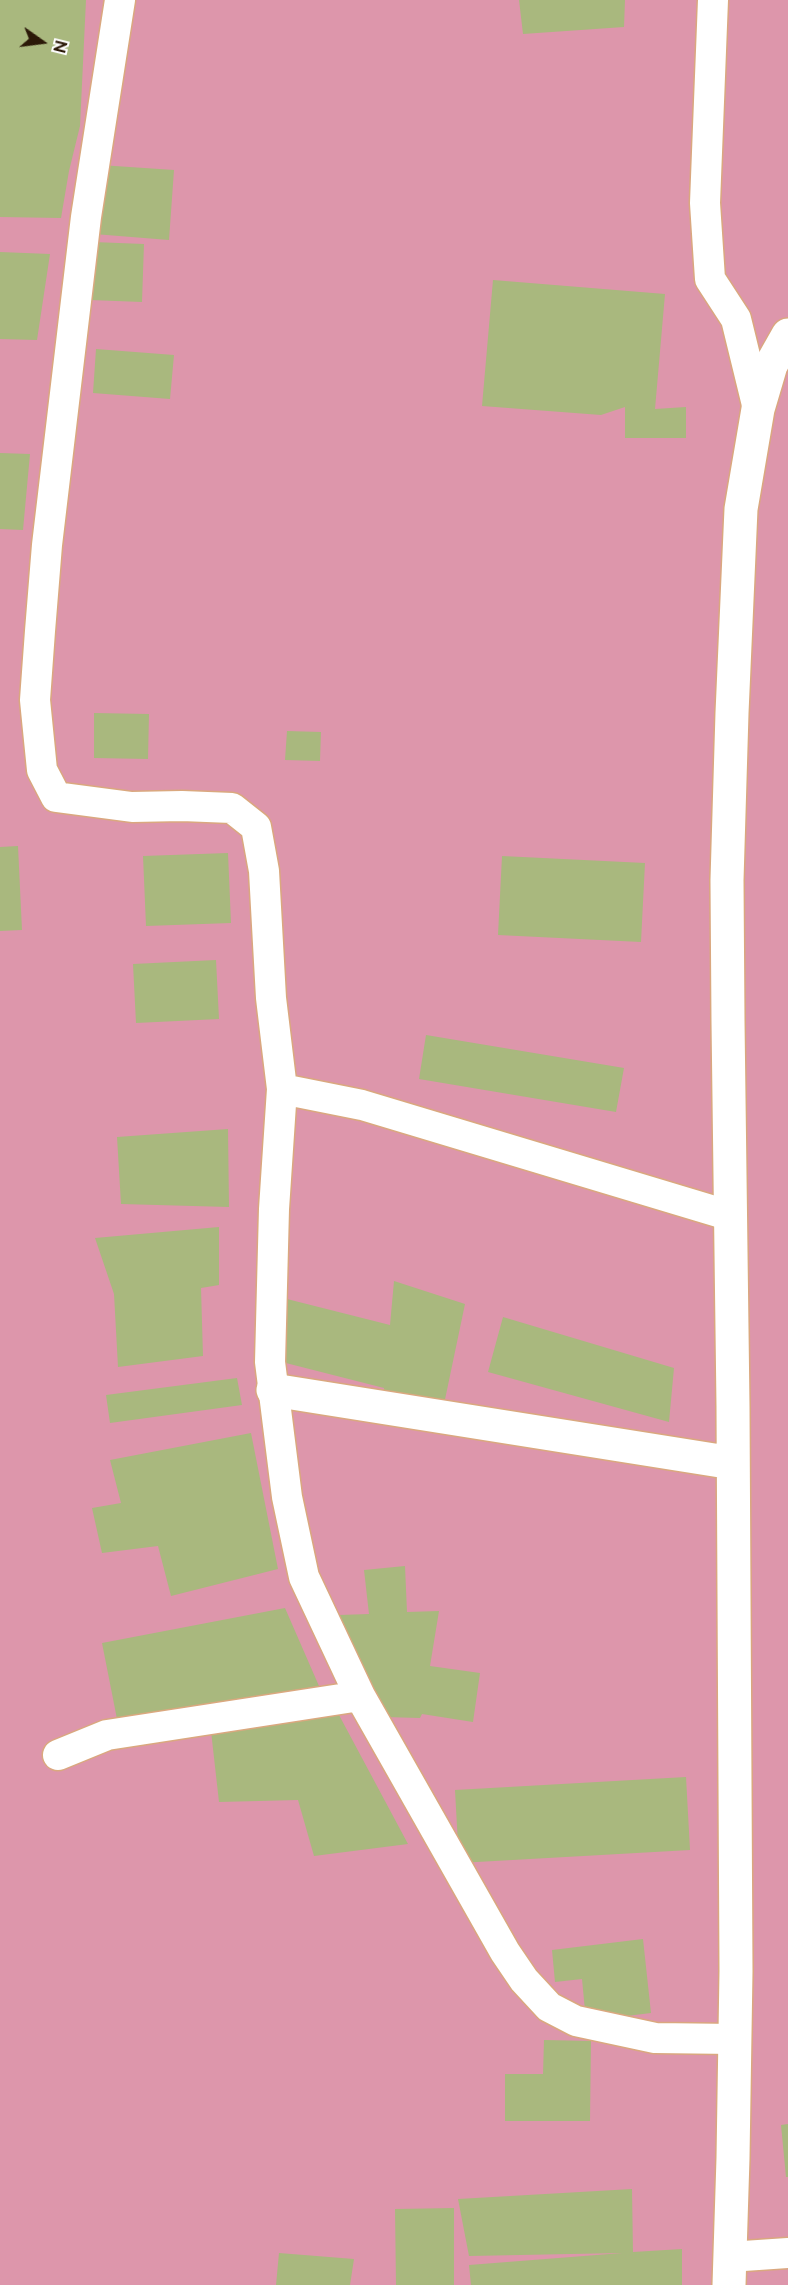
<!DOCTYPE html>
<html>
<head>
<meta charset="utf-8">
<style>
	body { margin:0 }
	#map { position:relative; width:788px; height:2285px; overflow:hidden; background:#fcd3b1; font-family:Raleway,sans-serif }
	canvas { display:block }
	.north { position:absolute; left:12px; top:12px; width:60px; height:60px; -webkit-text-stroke:4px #fdfdfd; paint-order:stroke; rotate:104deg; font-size:16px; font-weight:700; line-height:24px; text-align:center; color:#2b1908 }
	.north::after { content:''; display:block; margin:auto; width:21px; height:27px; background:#2b1908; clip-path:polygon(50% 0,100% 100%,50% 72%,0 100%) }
</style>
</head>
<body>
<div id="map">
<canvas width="788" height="2285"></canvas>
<div class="north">N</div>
</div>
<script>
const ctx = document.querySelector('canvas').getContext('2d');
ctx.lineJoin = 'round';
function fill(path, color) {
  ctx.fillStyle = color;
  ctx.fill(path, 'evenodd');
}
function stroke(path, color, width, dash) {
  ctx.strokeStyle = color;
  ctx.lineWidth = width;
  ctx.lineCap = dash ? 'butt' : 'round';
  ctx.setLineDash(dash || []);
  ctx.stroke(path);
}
fill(new Path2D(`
	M0 0H788V2285H0Z`), '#dd96ab');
fill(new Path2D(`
	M0 0H86L80 126 69 171 61 218 0 217Z
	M519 0H625L624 27 523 34Z
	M100 165 174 170 169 240 94 234Z
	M93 242 144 244 142 302 90 300Z
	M0 252 50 254 37 340 0 339Z
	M493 280 665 294 655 409 686 407V438H625V407L601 415 482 406Z
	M96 349 174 355 170 399 93 393Z
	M0 453 30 454 23 530 0 529Z
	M94 713 149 714 148 759 94 758Z
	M287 731 321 732 320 761 285 760Z
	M18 846 22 930 0 931V847Z
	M228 853 231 923 146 926 143 856Z
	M502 856 645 863 641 942 498 935Z
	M216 960 219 1019 136 1023 133 964Z
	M426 1035 624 1068 616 1112 419 1079Z
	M228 1129 229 1207 121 1204 117 1137Z
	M219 1227V1285L201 1288 203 1356 118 1367 114 1294 95 1238Z
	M394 1281 465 1304 443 1409 383 1396 384 1388 278 1361 283 1298 390 1325Z
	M503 1317 674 1368 669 1422 488 1372Z
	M237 1378 242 1405 110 1423 106 1395Z
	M251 1433 278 1569 171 1596 158 1546 102 1553 92 1508 121 1503 110 1460Z
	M405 1566 407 1612 439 1611 430 1666 480 1673 473 1722 422 1714 420 1718 384 1717 339 1615 369 1614 364 1570Z
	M285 1608 319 1686 117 1719 102 1643Z
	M339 1715 408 1844 314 1856 298 1800 219 1802 211 1731Z
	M686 1777 690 1850 459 1863 455 1790Z
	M643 1939 651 2013 586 2021 582 1979 555 1982 552 1950Z
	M544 2040 591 2041 590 2121H505V2074H543Z
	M788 2124V2177H786L781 2125Z
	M632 2189 633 2252 682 2249V2285H471L469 2265 622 2253 469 2256 458 2199Z
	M454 2208V2285H396L395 2209Z
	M279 2253 354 2259 350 2285H276Z`), '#a9b87e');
const street = new Path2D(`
	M120 0 86 217 47 545 40 631 35 700 42 770 56 797 132 807 182 806 232 808 256 827 264 871 271 998 282 1089 274 1209 270 1362 287 1497 304 1577 360 1696 505 1952 524 1980 549 2007 576 2021 655 2038 734 2039
	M713 0 705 203 710 279 736 319 758 409
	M282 1089 362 1105 731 1216
	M58 1755 107 1735 360 1696
	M729 2257 788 2253`);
const secondary = new Path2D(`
	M273 1390 733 1463
	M729 2285 733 2158 736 1971 733 1406 728 1021 727 880 732 713 741 509 758 409 771 365 788 335`);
stroke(street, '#daa87f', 33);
stroke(secondary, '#daa87f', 36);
stroke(street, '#fff', 30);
stroke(secondary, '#fff', 33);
</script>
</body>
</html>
